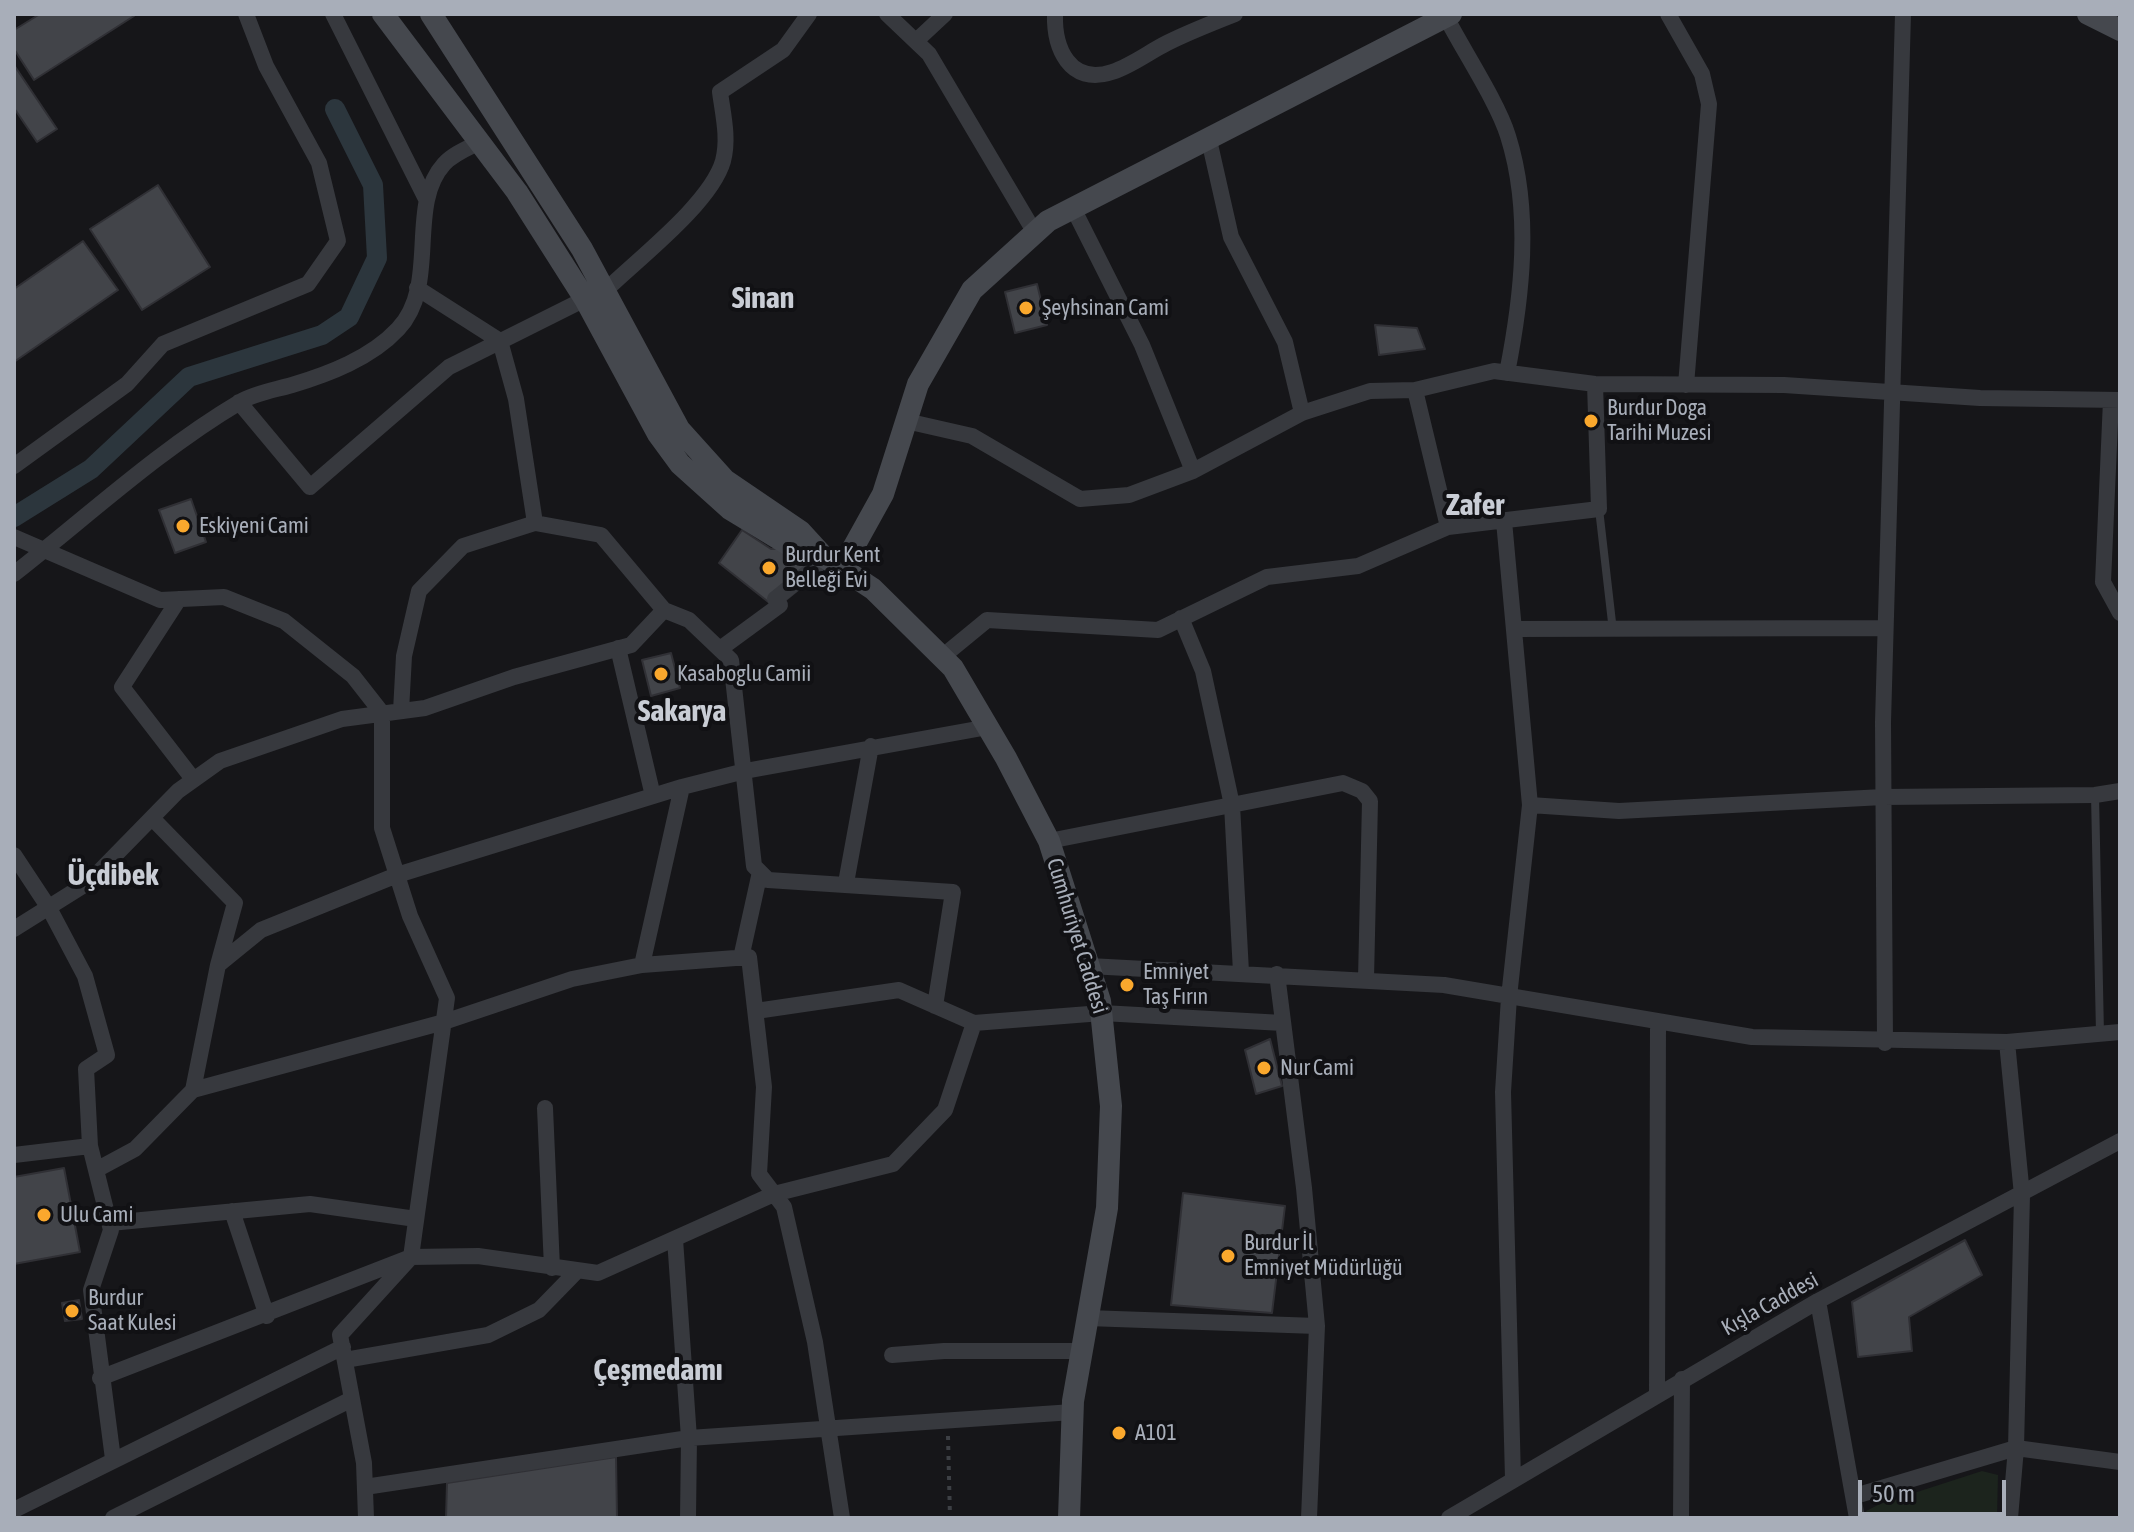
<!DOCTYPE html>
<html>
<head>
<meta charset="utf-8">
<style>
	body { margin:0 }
	#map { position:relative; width:2134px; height:1532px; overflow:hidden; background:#161619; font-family:"Asap Condensed",sans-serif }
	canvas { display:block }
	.frame { position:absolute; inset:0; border:16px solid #a8aeb9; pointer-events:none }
	.scale { position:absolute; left:1858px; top:1480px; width:148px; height:36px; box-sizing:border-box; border:4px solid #a8aeb9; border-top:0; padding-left:10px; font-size:24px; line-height:28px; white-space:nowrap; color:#a8aeb9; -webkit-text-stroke:6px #111114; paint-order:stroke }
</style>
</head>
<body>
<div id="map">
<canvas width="2134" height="1532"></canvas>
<div class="frame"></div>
<div class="scale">50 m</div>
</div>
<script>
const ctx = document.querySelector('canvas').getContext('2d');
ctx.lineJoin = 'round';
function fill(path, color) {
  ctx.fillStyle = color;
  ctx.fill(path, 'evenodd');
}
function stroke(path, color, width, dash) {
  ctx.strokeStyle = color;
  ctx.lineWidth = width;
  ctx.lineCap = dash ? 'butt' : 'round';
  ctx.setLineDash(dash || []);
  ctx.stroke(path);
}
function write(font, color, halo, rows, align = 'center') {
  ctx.font = font + ' "Asap Condensed",sans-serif';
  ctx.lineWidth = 8;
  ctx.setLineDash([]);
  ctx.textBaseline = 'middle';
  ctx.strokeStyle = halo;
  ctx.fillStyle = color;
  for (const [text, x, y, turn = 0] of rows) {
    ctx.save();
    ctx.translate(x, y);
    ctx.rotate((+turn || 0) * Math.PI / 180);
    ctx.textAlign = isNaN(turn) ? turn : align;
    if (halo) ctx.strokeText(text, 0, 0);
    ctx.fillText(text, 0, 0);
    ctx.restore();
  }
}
fill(new Path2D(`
	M1982 1471 1998 1475 1997 1518H1868L1866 1511 1880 1504Z`), '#1c241d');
stroke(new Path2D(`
	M14 517 91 469 189 377 322 335 349 317 377 258 373 185 335 109`), '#2c363d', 20);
const building = new Path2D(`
	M40 14H133L134 16 34 80 14 49V30Z
	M14 65 57 129 37 142 14 108Z
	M158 185 210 267 142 310 90 229Z
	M83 241 118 290 14 362V289Z
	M1037 284 1047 325 1015 333 1005 292Z
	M1375 325 1417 328 1425 349 1379 355Z
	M191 499 206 542 175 553 159 510Z
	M742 530 771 549 789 548 818 574 776 608 719 563Z
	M671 653 680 688 651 696 642 660Z
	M1270 1039 1282 1086 1256 1094 1245 1050Z
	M64 1168 80 1252 14 1264V1177Z
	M1183 1193 1285 1206 1272 1313 1171 1305Z
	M1965 1240 1982 1275 1909 1317 1912 1351 1858 1357 1852 1302Z
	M79 1300 82 1319 65 1321 62 1303Z
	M616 1457 617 1518H446L447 1483Z`);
fill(building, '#424449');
stroke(building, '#303035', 2);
stroke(new Path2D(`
	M948 1436 950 1518`), '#3d4045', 4, [4, 6]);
stroke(new Path2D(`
	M1599 509 1613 631
	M2095 795 2100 1034`), '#37393e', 8);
stroke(new Path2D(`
	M333 14 426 199
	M887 14 929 54 1035 233
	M1055 14C1054 47 1069 86 1112 72 1131 66 1149 52 1167 43 1189 32 1212 23 1235 14
	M1668 14 1702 74 1709 104 1686 385
	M1446 17C1463 50 1498 103 1508 136 1532 212 1522 297 1507 373
	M916 41 945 14
	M1209 140 1231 237 1285 342 1302 413
	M1073 208 1142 345 1193 471
	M417 288 500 341 516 399 535 523
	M606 290C639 258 711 203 723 161 729 138 723 115 720 92L783 50 809 14
	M1415 390 1448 527 1599 509 1595 384
	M2111 400 2103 582 2120 613
	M239 402 310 487 449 367 585 299
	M906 421 972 436 1080 499 1129 495 1193 471 1302 413 1370 391 1415 390 1494 371 1595 384 1784 385 1980 398 2120 400
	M14 466 127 384 163 344 308 284 338 241 319 163 266 66 246 14
	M1504 521 1530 805 1509 997 1503 1092 1513 1479
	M14 537 160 600 224 597 284 621 353 676 382 713V828L410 916 447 998 411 1257 340 1335 364 1463 366 1518
	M14 574C88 516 159 450 240 402 255 393 275 390 292 385 329 374 371 358 398 329 440 285 406 206 444 164 453 154 468 148 480 142
	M179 599 122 687 193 779
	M1181 618 1203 671 1232 805 1241 972
	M1514 629 1885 628
	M618 648 653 796
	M720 649 780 605 775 599 826 558
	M942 657 987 620 1158 630 1267 577 1358 566 1448 527
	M401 711 404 656 419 591 463 546 535 523 601 535 664 610 689 620 731 660 754 866 768 880 953 892 935 1006
	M1530 805 1619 811 1883 797 2095 795 2120 791
	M152 818 235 903 218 965
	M1049 841 1343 783 1362 791 1370 801 1366 979
	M14 855 49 908 85 976 107 1055 86 1069 90 1146 111 1230 91 1290 113 1459
	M846 883 871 746
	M14 929 89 882 178 791 220 761 342 719 425 708 514 677 631 645 664 610
	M741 958 760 872
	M642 965 682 787
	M1089 966 1444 985 1752 1037 2007 1042 2120 1032
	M1277 974 1304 1188 1317 1326 1309 1518
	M756 1011 899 990 974 1023 1102 1013 1283 1023
	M2007 1042 2022 1195 2016 1448 2010 1518
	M1885 1043 1883 722 1903 14
	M193 1090 218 965 261 930 397 875 682 787 745 771 988 727
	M545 1108 552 1268
	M14 1155 90 1146
	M96 1170 135 1149 193 1090 444 1022 572 979 642 965 749 957 764 1087 759 1174 784 1207 815 1342 842 1518
	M232 1211 267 1316
	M110 1223 310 1204 416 1219
	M675 1239 689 1438 688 1518
	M1818 1301 1857 1518
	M1087 1318 1317 1326
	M892 1355 944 1351H1079
	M345 1360 488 1335 539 1310 577 1271
	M100 1378 411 1257 478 1256 598 1273 774 1194 893 1164 945 1110 974 1023
	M1657 1394 1658 1023
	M365 1487 689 1438 1073 1412
	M1855 1496 2016 1448 2120 1462
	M14 1510 343 1347
	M113 1518 352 1399
	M1449 1518 1818 1301 2120 1141
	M1681 1518 1682 1379`), '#37393e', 16);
stroke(new Path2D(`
	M383 14 517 192 585 299 658 434 680 464 730 509 791 546 826 558 873 589 953 668 1006 758 1049 841 1100 1001 1111 1106 1107 1208 1073 1401 1069 1518
	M431 14 582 249 679 429 725 480 800 531 822 555
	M2088 14 2120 30
	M842 568 883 494 918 384 972 290 1048 221 1451 14`), '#45484e', 22);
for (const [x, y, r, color] of [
	[1026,308,8,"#faa82d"],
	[1591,421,8,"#faa82d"],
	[183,526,8,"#faa82d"],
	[769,568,8,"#faa82d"],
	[661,674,8,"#faa82d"],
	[1127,985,8,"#faa82d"],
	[1264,1068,8,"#faa82d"],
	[44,1215,8,"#faa82d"],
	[1228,1256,8,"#faa82d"],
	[72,1311,8,"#faa82d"],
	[1119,1433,8,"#faa82d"]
]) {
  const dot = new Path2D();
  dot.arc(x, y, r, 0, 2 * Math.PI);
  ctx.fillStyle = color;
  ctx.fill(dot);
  stroke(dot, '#111114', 3);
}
write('22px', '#a8aeb9', '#111114', [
	["Şeyhsinan Cami",1042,308],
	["Burdur Doga",1607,408],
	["Tarihi Muzesi",1607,433],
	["Eskiyeni Cami",199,526],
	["Burdur Kent",785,555],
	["Belleği Evi",785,580],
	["Kasaboglu Camii",677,674],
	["Emniyet",1143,972],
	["Taş Fırın",1143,997],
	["Nur Cami",1280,1068],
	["Ulu Cami",60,1215],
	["Burdur İl",1244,1243],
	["Emniyet Müdürlüğü",1244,1268],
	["Burdur",88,1298],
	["Saat Kulesi",88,1323],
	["A101",1135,1433]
], 'left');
write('22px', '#a8aeb9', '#111114', [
	["Cumhuriyet Caddesi",1077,936,73],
	["Kışla Caddesi",1770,1304,-29]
]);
write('bold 30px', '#c9cdd5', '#111114', [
	["Sinan",763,299],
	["Zafer",1475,506],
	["Sakarya",682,712],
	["Üçdibek",113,876],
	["Çeşmedamı",658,1371]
]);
</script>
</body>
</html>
